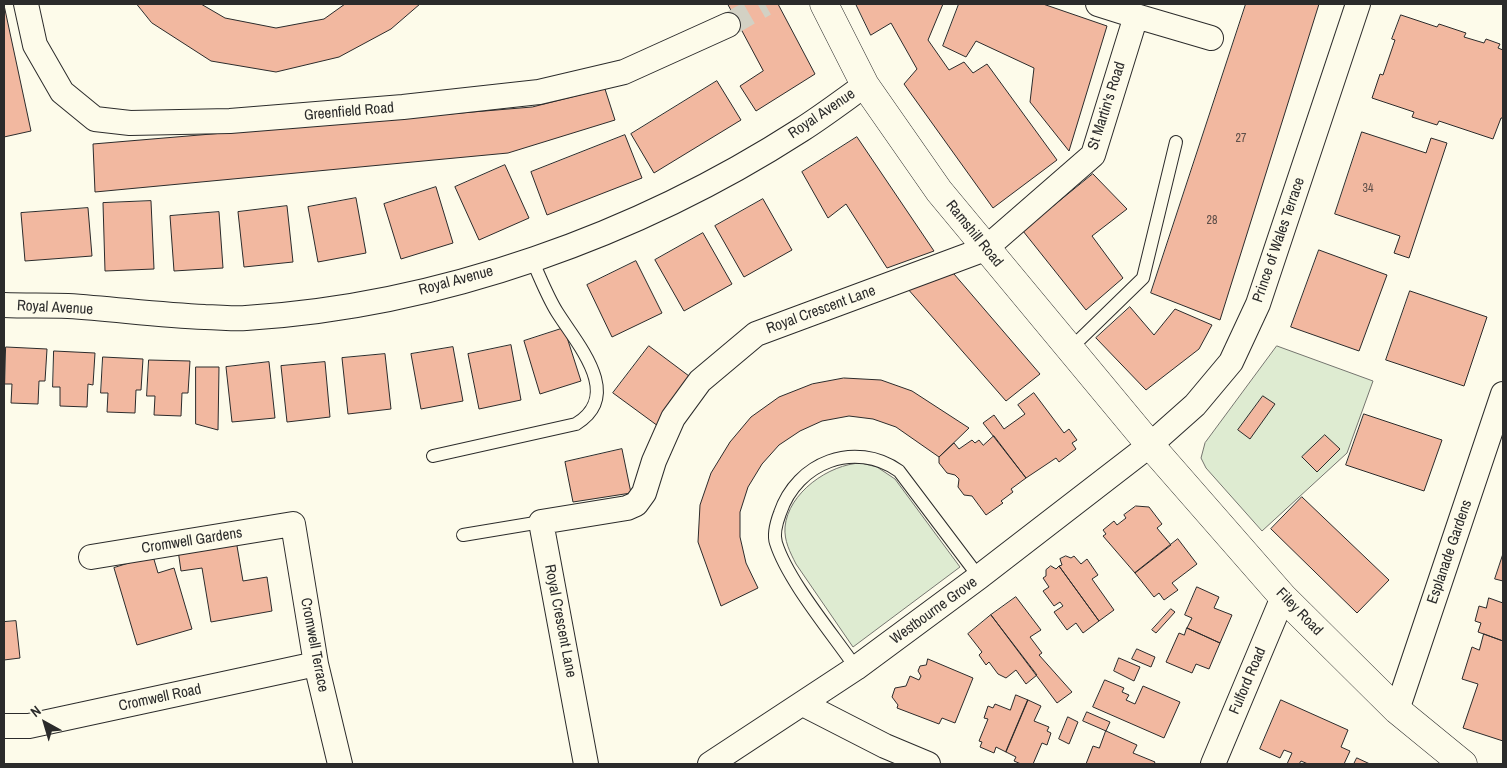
<!DOCTYPE html>
<html>
<head>
<meta charset="utf-8">
<style>
	body { margin:0 }
	#map { position:relative; width:1507px; height:768px; overflow:hidden; background:#fdfbea; font-family:"Archivo Narrow",sans-serif }
	canvas { display:block }
	.frame { position:absolute; inset:0; border:5px solid #2b2b2b; pointer-events:none }
	.north { position:absolute; left:20px; top:698px; width:50px; height:50px; -webkit-text-stroke:4px #fdfbea; paint-order:stroke; rotate:321deg; font-size:14px; font-weight:700; line-height:20px; text-align:center; color:#2b2b2b }
	.north::after { content:''; display:block; margin:auto; width:18px; height:22px; background:#2b2b2b; clip-path:polygon(50% 0,100% 100%,50% 72%,0 100%) }
</style>
</head>
<body>
<div id="map">
<canvas width="1507" height="768"></canvas>
<div class="frame"></div>
<div class="north">N</div>
</div>
<script>
const ctx = document.querySelector('canvas').getContext('2d');
ctx.lineJoin = 'round';
function fill(path, color) {
  ctx.fillStyle = color;
  ctx.fill(path, 'evenodd');
}
function stroke(path, color, width, dash) {
  ctx.strokeStyle = color;
  ctx.lineWidth = width;
  ctx.lineCap = dash ? 'butt' : 'round';
  ctx.setLineDash(dash || []);
  ctx.stroke(path);
}
function write(font, color, halo, rows, align = 'center') {
  ctx.font = font + ' "Archivo Narrow",sans-serif';
  ctx.lineWidth = 4;
  ctx.setLineDash([]);
  ctx.textBaseline = 'middle';
  ctx.strokeStyle = halo;
  ctx.fillStyle = color;
  for (const [text, x, y, turn = 0] of rows) {
    ctx.save();
    ctx.translate(x, y);
    ctx.rotate((+turn || 0) * Math.PI / 180);
    ctx.textAlign = isNaN(turn) ? turn : align;
    if (halo) ctx.strokeText(text, 0, 0);
    ctx.fillText(text, 0, 0);
    ctx.restore();
  }
}
const green = new Path2D(`
	M1277 346 1373 381 1347 453 1262 531 1206 468 1201 458 1205 443Z
	M861 463 877 467 895 479 960 567 853 647 796 564C790 552 784 541 785 527 788 493 829 464 861 463Z`);
fill(green, '#deebd1');
stroke(green, '#74746e', 1);
const building = new Path2D(`
	M137 4H201L225 18 276 28 324 19 345 4H420L391 29 339 57 276 72 211 61 152 23Z
	M728 4H778L815 74 756 111 740 86 763 71Z
	M856 4H943L928 40 949 70 964 62 973 73 987 64 1057 160 993 208 904 84 917 69 891 23 871 35Z
	M959 4H1043L1107 26 1069 151 1030 102 1034 68 976 41 966 57 943 46Z
	M1246 4H1319L1220 320 1151 293Z
	M4 5 31 131 4 137Z
	M1401 15 1437 27 1439 24 1466 33 1464 37 1484 43 1486 39 1500 44 1498 48 1503 50V118H1501L1493 139 1439 121 1437 125 1412 117 1414 112 1372 98 1380 74 1383 75 1395 40 1392 39Z
	M717 81 741 120 654 173 631 134Z
	M605 89 615 120 508 153 95 192 93 144 532 107Z
	M1362 132 1426 153 1431 138 1447 143 1409 258 1394 253 1400 236 1335 214Z
	M625 135 642 178 547 215 531 172Z
	M857 137 934 251 887 268 846 204 828 218 802 172Z
	M505 165 529 218 479 240 455 187Z
	M1093 174 1127 209 1092 236 1123 278 1086 310 1023 231Z
	M436 187 453 243 401 259 384 204Z
	M356 198 366 253 318 262 308 207Z
	M763 199 792 250 744 277 715 226Z
	M151 201 154 269 105 271 103 203Z
	M287 206 293 262 244 267 238 212Z
	M88 208 92 256 25 261 21 213Z
	M219 212 223 268 174 271 170 216Z
	M703 233 732 284 684 311 655 260Z
	M1319 250 1387 275 1359 351 1291 327Z
	M636 261 662 313 612 337 587 285Z
	M954 274 1040 374 1006 401 907 288Z
	M1410 291 1487 317 1464 386 1386 360Z
	M1130 307 1154 335 1175 309 1212 325 1199 349 1146 390 1096 338Z
	M564 328 581 381 540 394 524 341Z
	M511 345 521 400 479 409 468 354Z
	M649 346 693 379 658 426 613 393Z
	M6 347 47 349 45 381H39L38 404 11 403 12 384H5Z
	M453 347 463 401 421 409 411 354Z
	M54 351 95 353 93 385 88 384 87 407 60 406V387H53Z
	M385 354 391 409 348 414 342 358Z
	M103 357 143 359 141 390H136L135 413 107 412 108 393H101Z
	M149 360 190 361 188 393H182L181 416 154 415 155 396H147Z
	M269 362 275 418 232 422 226 367Z
	M325 362 330 417 287 422 281 366Z
	M196 367H219L218 430 196 424Z
	M844 378 881 380 912 391 969 428 939 457 896 427 873 419 849 416 822 421 800 431 779 445 762 464 748 487 740 512V537L746 563 758 588 721 606 698 542 700 505 711 473 730 442 751 417 779 397 812 384Z
	M1034 393 1064 433 1069 429 1077 440 1072 443 1076 449 1059 462 1056 458 1026 478 983 423 994 415 1004 429 1025 414 1018 405Z
	M1263 396 1275 404 1250 439 1238 430Z
	M1364 414 1442 440 1424 491 1346 465Z
	M1325 435 1340 449 1317 472 1302 457Z
	M994 436 1026 478 1011 489 1013 492 1001 501 1003 503 986 515 972 496 964 495 958 487 959 479 955 475 947 473 939 463V457L954 443 959 449 972 440 975 443 979 440 983 445Z
	M622 449 631 493 573 502 565 462Z
	M1302 497 1389 580 1357 613 1271 529Z
	M1136 506 1149 507 1162 524 1157 528 1171 545 1135 573 1103 536 1106 534 1103 530 1114 521 1117 525 1126 518 1124 515Z
	M1178 539 1197 564 1172 583 1178 590 1164 600 1159 593 1154 597 1135 573Z
	M236 540 243 581 267 577 272 611 211 622 202 568 181 571 178 550Z
	M1503 554V581L1495 579Z
	M153 556 158 573 174 568 192 629 137 645 114 568Z
	M1066 556 1071 558 1074 556 1081 564 1087 559 1098 575 1092 579 1114 610 1099 621 1059 566 1062 565 1060 559Z
	M1051 566 1056 569 1059 566 1099 621 1083 633 1076 623 1067 630 1054 612 1063 606 1060 602 1054 606 1043 591 1049 587 1043 578 1046 576V570Z
	M1197 587 1219 597 1214 608 1232 615 1220 643 1187 628 1192 618 1185 615Z
	M1016 597 1041 630 1030 637 1042 653 1039 655 1072 692 1057 703 991 615Z
	M1489 598 1503 603V641L1478 632 1481 623 1475 621 1479 606 1486 608Z
	M1171 609 1175 612 1156 633 1152 630Z
	M991 615 1037 675 1026 684 1016 670 1006 678 998 674 989 662 986 665 979 655 982 652 968 634Z
	M16 621 20 658 4 660V622Z
	M1187 628 1220 643 1209 669 1196 664 1192 673 1166 662 1179 633 1184 635Z
	M1484 634 1503 641V741L1463 728 1478 684 1462 679 1472 647 1479 650Z
	M1137 649 1155 657 1151 667 1132 659Z
	M1119 658 1140 667 1134 681 1114 671Z
	M928 659 973 678 955 723 942 718 939 724 897 708 898 705 892 697 895 688 906 686 910 676 919 680 921 676 918 671 920 666 926 665Z
	M1105 680 1124 688 1122 692 1129 695 1126 700 1135 704 1143 686 1180 702 1164 738 1093 707Z
	M1016 695 1028 700 1006 752 996 747 994 753 980 747 982 742 979 741 988 719 984 718 988 706 993 708 995 704 1010 710Z
	M1028 700 1041 706 1034 721 1049 727 1047 731 1051 733 1047 745 1042 743 1033 764H1021L1014 761 1016 757 1006 752Z
	M1281 700 1348 730 1341 747 1350 751 1344 764H1308L1301 761 1299 764H1287L1292 753 1284 750 1280 758 1260 749Z
	M1087 712 1110 722 1106 731 1083 721Z
	M1068 717 1078 722 1069 744 1059 739Z
	M1106 731 1137 745 1133 753 1155 762 1154 764H1086L1093 746 1099 748Z
	M1357 758 1370 764H1354Z`);
fill(building, '#f2b8a0');
stroke(building, '#2b2b2b', 1);
stroke(new Path2D(`
	M728 25 765 4`), '#d3d1c4', 24, [24, 12]);
const service = new Path2D(`
	M1070 349 1143 278 1176 142
	M433 456 576 424C624 395 577 344 557 312 547 296 540 277 532 260
	M463 535 541 522
	M856 668C832 633 788 581 776 543 773 534 777 521 780 513 797 462 855 440 899 471L979 577`);
const minor = new Path2D(`
	M26 4 35 45 62 92 95 119 130 123 230 121 403 107 539 92 624 72 728 25
	M1136 16 1211 38
	M4 305C25 306 47 305 68 306 114 309 159 315 205 317 219 317 233 319 246 318 440 306 638 235 801 130 823 116 844 100 865 85
	M91 557 293 524 316 664 340 764
	M803 704 885 746 928 764
	M1397 710 1503 394
	M4 726H29L316 664
	M586 764 541 522 627 508 636 504 644 493 654 461 673 418 700 381 756 334 985 249 1093 155 1136 16 1098 4
	M710 764 856 668 979 577 1150 445 1195 405 1231 362 1258 304 1358 4
	M1213 764 1283 597`);
const trunk = new Path2D(`
	M824 4 865 85 939 191 1150 445 1283 597 1397 710 1463 764`);
stroke(service, '#2b2b2b', 14);
stroke(minor, '#2b2b2b', 26);
stroke(trunk, '#2b2b2b', 29);
stroke(service, '#fdfbea', 12);
stroke(minor, '#fdfbea', 24);
stroke(trunk, '#fdfbea', 28);
write('12px', '#5d4e48', null, [
	["27",1241,139],
	["34",1368,189],
	["28",1212,221]
]);
write('15px', '#2b2b2b', '#fdfbea', [
	["St Martin's Road",1107,106,-72],
	["Greenfield Road",349,112,-5],
	["Royal Avenue",822,114,-34],
	["Ramshill Road",974,234,51],
	["Prince of Wales Terrace",1279,240,-71],
	["Royal Avenue",456,281,-15],
	["Royal Avenue",55,308,3],
	["Royal Crescent Lane",821,310,-20],
	["Cromwell Gardens",192,541,-9],
	["Esplanade Gardens",1450,552,-71],
	["Westbourne Grove",934,611,-36],
	["Filey Road",1299,612,46],
	["Royal Crescent Lane",560,621,79],
	["Cromwell Terrace",314,645,79],
	["Fulford Road",1248,681,-67],
	["Cromwell Road",160,698,-12]
]);
</script>
</body>
</html>
